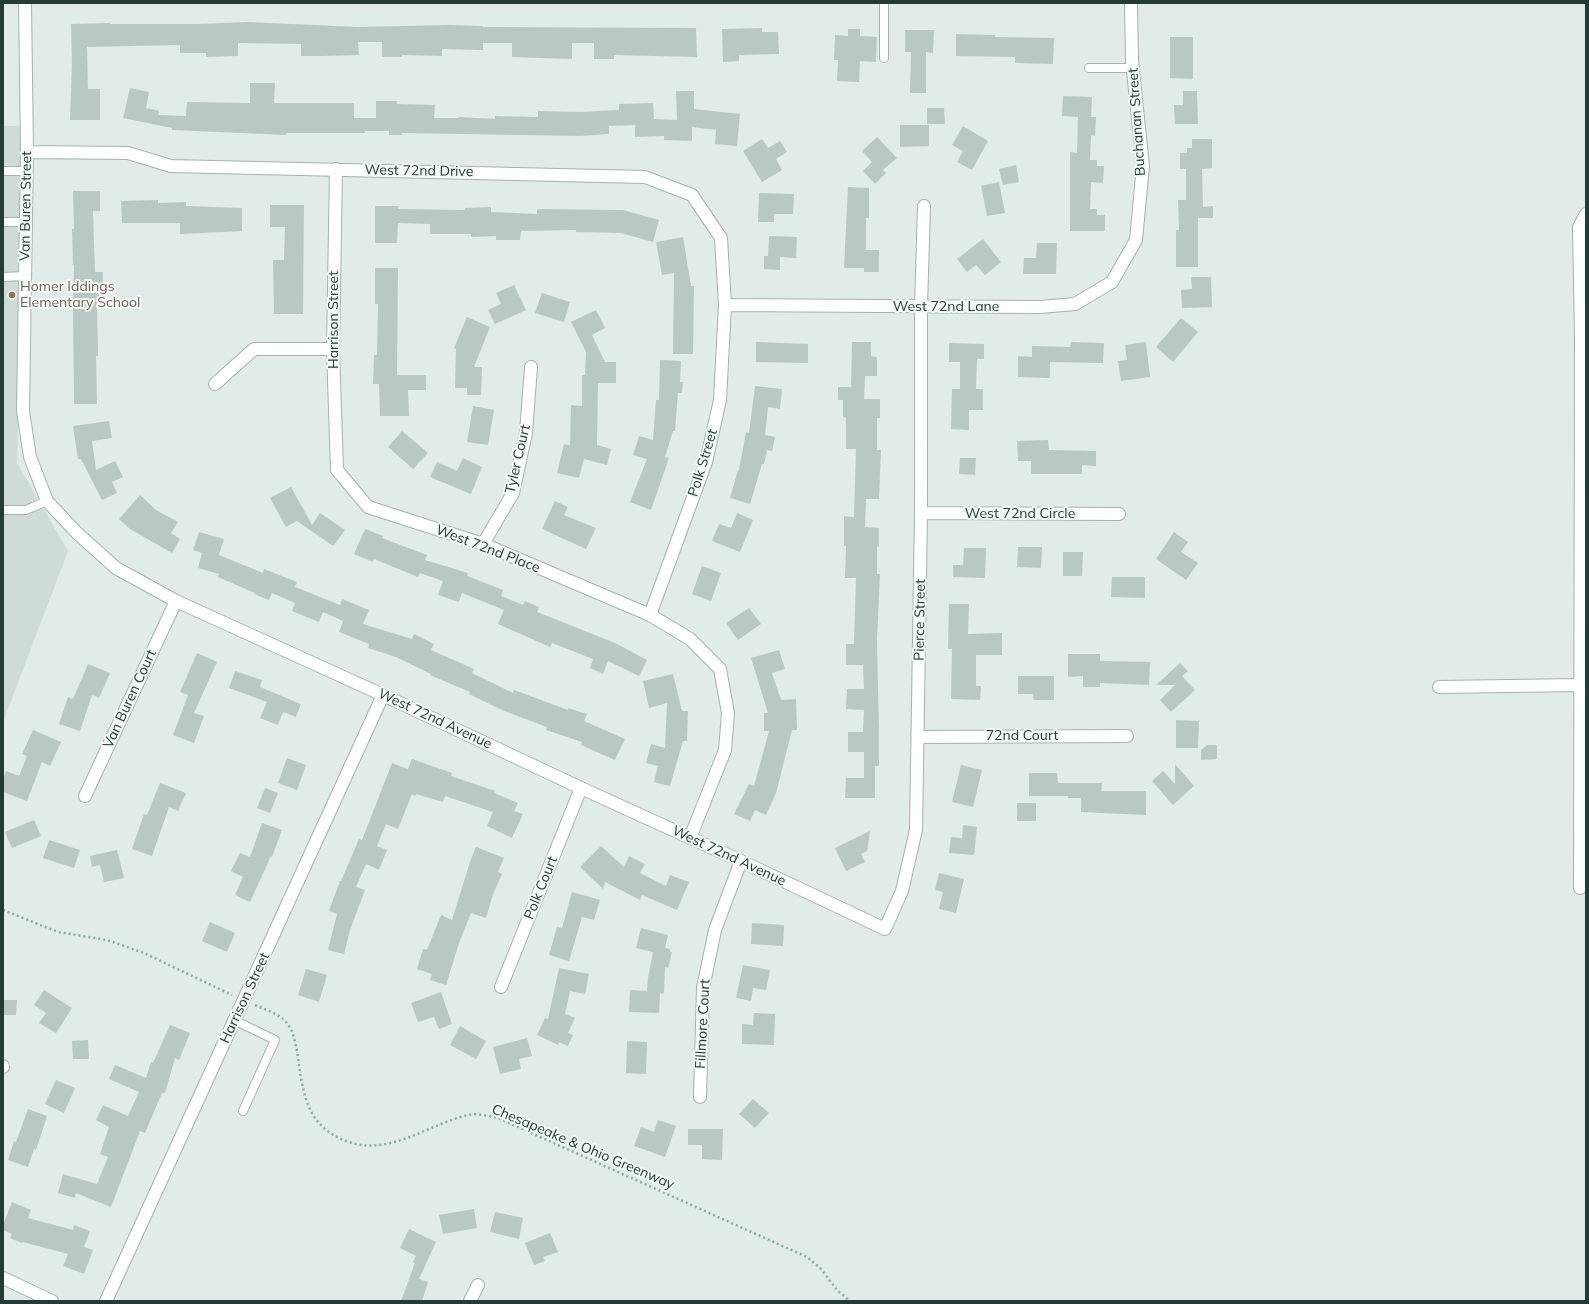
<!DOCTYPE html>
<html>
<head>
<meta charset="utf-8">
<style>
	body { margin:0 }
	#map { position:relative; width:1589px; height:1304px; overflow:hidden; background:#e1ebe7; font-family:Mulish,sans-serif }
	canvas { display:block }
	.frame { position:absolute; inset:0; border:4px solid #223b35; pointer-events:none }
</style>
</head>
<body>
<div id="map">
<canvas width="1589" height="1304"></canvas>
<div class="frame"></div>
</div>
<script>
const ctx = document.querySelector('canvas').getContext('2d');
ctx.lineJoin = 'round';
function fill(path, color) {
  ctx.fillStyle = color;
  ctx.fill(path, 'evenodd');
}
function stroke(path, color, width, dash) {
  ctx.strokeStyle = color;
  ctx.lineWidth = width;
  ctx.lineCap = dash ? 'butt' : 'round';
  ctx.setLineDash(dash || []);
  ctx.stroke(path);
}
function write(font, color, halo, rows, align = 'center') {
  ctx.font = font + ' Mulish,sans-serif';
  ctx.lineWidth = 4;
  ctx.setLineDash([]);
  ctx.textBaseline = 'middle';
  ctx.strokeStyle = halo;
  ctx.fillStyle = color;
  for (const [text, x, y, turn = 0] of rows) {
    ctx.save();
    ctx.translate(x, y);
    ctx.rotate((+turn || 0) * Math.PI / 180);
    ctx.textAlign = isNaN(turn) ? turn : align;
    if (halo) ctx.strokeText(text, 0, 0);
    ctx.fillText(text, 0, 0);
    ctx.restore();
  }
}
fill(new Path2D(`
	M3 126H26L17 463 68 551 3 722Z`), '#cfdbd6');
fill(new Path2D(`
	M247 22 358 27 448 25 483 26V27L696 28 697 57 614 55V59H594V43H572V59L512 57V43H483V50L442 49V56L402 55V57H382V42H358L359 55 321 56H301V44L238 43V56L206 57V53H180V45L87 47 88 89H100V120H70L72 62 71 24 110 23V24H200Z
	M762 28V32H778L779 54 739 55V61L723 62 722 29Z
	M848 29H860V36L877 37 876 62 860 61 859 82 837 81 838 60H834L835 35 848 36Z
	M905 30H934L933 53 926 52V93H910L911 52H905Z
	M956 34 995 35V37L1054 38 1053 64 1015 63V57L956 56Z
	M1170 37H1193V79L1170 78Z
	M250 83H275L274 103H354V118H376V101H397V104L435 105 434 118H458L459 117 495 119V116L538 117V111L581 112 619 110V104L653 103 654 119 677 120 676 91H694V109L740 114 737 146 715 144 716 130 692 127V141L664 140V136L635 137V125L609 126V134L579 136 402 133V135H389V131H365V133H286V135L172 130V128L123 118 130 88 149 92 146 108 159 111 158 115 186 116 187 102 250 103Z
	M1183 91H1197L1198 124H1175L1174 105H1183Z
	M1063 96 1092 97 1091 117H1096L1095 136 1091 135 1090 160H1097V166H1104L1103 183 1091 182 1090 209H1097V215H1105V231H1070V152L1077 153 1078 117 1062 116Z
	M927 108H944L945 124H927Z
	M900 125H929V146L900 147Z
	M963 126 988 141 972 170 957 162 963 151 952 145Z
	M877 137 897 158 883 170 886 173 875 184 863 171 872 162 862 151Z
	M762 139 768 148 780 141 787 152 776 159 782 170 762 182 743 151Z
	M1192 139H1212V168L1202 169 1203 207 1213 206V218H1198V267H1176V230H1179L1178 200H1186V169H1180V153H1187V148H1192Z
	M1016 165 1019 182 1003 185 999 169Z
	M999 182 1005 213 987 216 981 186Z
	M848 187 869 188V218H866V250H879V272H864V268H844Z
	M73 191H100V211H93L95 272H103V307H97L98 356H96L97 404H74L73 304 74 265H73L72 229H74Z
	M759 193 794 194 793 214H774V222H758Z
	M158 200V203L186 202V206L242 208V231L180 234V223H122L121 201Z
	M270 205H304L303 314H274L273 260H284L285 227H270Z
	M375 206H398V209L465 210V208L491 207V212L537 214V209L623 210 659 220 653 242 621 233 576 232V230L521 231 520 240H496V236L471 237V234H430V224L398 223 397 243H375Z
	M769 236 797 237 796 258 780 257V270L764 269V256H768Z
	M683 237 691 286H694L693 354H673L674 273 662 275 656 242Z
	M983 239 1001 262 985 275 976 265 967 272 957 259Z
	M1037 243H1057L1056 274H1023L1024 258H1036Z
	M375 268H398L397 375H426V390H408L409 416H380L379 384H373L374 355H377L378 304H375Z
	M1191 277H1211L1212 307 1182 308 1181 290 1192 289Z
	M514 285 526 310 495 324 488 310 501 304 496 293Z
	M542 293 570 302 564 322 535 313Z
	M596 310 605 328 592 335 605 362H616V383H598L597 445 611 449 607 465 584 459 579 478 557 473 564 444 570 445 571 405 582 406V375H585L586 352 571 322Z
	M467 317 490 327 474 367H482L481 395H467V388H455L456 349 454 348Z
	M1181 318 1198 332 1173 362 1156 347Z
	M756 342 808 344V363L756 362Z
	M852 342H871V356L877 357V376H865L864 399H880V418H877V450H881L879 499H866L865 527 879 528V547L877 546V574H880L877 640 879 732V766H875V798H845L846 778H864V752H848V732H863L864 710 846 709 847 689H864L863 665H846V644H854L856 578H845L846 546H844V516L854 517 856 449H846V418L843 417V400H838V387H851Z
	M1071 342 1104 343 1103 363 1050 362V378L1018 377V356L1032 357V346L1070 347Z
	M1146 342 1150 377 1121 381 1118 361 1127 360 1125 345Z
	M949 343 984 344V359H977L976 389H983V410H969V430L951 429 952 389H960V362H949Z
	M660 360 681 361 680 382H683L682 393H678L675 431H673L665 457 669 458 651 510 630 502 647 459 633 455 639 436 653 440 656 400H659Z
	M755 386 782 389 780 409 768 407 765 435 775 437 772 451 767 450 764 464H762L750 504 730 498 738 470H739L746 432 749 433Z
	M473 406 494 410 488 445 467 442Z
	M109 421 112 438 92 441 96 470 115 461 123 477 112 482 117 493 102 500 81 459H78L73 426Z
	M402 431 428 453 413 469 388 447Z
	M1048 440 1049 450 1096 451V466L1082 465V474H1031V461H1018L1017 441Z
	M463 458 482 467 471 494 430 477 437 462 457 471Z
	M960 458H976L975 475 959 474Z
	M291 487 312 525 320 513 345 530 333 546 297 521 286 527 270 498Z
	M140 495 156 510 178 522 171 533 180 539 172 553 130 529 119 519Z
	M555 501 568 507 564 515 596 528 586 549 542 529Z
	M737 513 753 520 740 552 712 541 719 524 731 528Z
	M365 529 383 536 382 538 427 555 425 560 468 573 467 576 503 590 501 596 523 605 525 601 539 607 537 612 615 643 647 660 639 676 608 661 603 674 590 668 593 659 552 643 550 647 498 624 504 610 462 593 459 602 438 595 443 581 420 573 418 577 374 559 373 562 354 554Z
	M199 532 224 539 219 555 263 573 264 569 297 582 295 587 340 605 342 599 369 610 363 624 412 639 414 634 434 644 431 650 474 669 472 673 513 693 514 690 568 710V708L587 714 584 721 625 739 615 760 581 745 582 742 546 730 547 727 504 711 469 694 470 692 430 675 431 674 396 657 368 648 369 644 339 632 343 621 323 612 319 622 292 611 295 603 272 593 269 600 254 594 255 593 218 577 219 574 198 568 202 553 193 550Z
	M1174 532 1188 542 1181 552 1198 563 1186 580 1156 559Z
	M1018 547H1042L1041 568 1017 567Z
	M964 548H986L985 578 953 577V565H963Z
	M1063 552H1083L1082 576H1063Z
	M702 566 721 573 711 601 692 594Z
	M1112 577H1145V598L1111 597Z
	M949 604H969L968 634 1002 633V655H976V686H981L980 700 951 699 952 649H948Z
	M749 608 761 624 738 640 726 623Z
	M779 650 785 669 772 673 781 700 796 699 797 730H792L776 793 766 815 755 810 750 821 734 814 749 784 754 786 769 731H764V713H768L751 658Z
	M197 653 217 662 194 713 204 716 194 743 173 735 188 695 180 692Z
	M1068 654H1100V661L1150 662 1149 685 1100 683V687H1083V676L1068 677Z
	M1180 663 1188 671 1182 676 1195 690 1171 712 1160 700 1175 685H1156Z
	M88 664 110 673 99 698 92 695 80 731 59 724 68 697 73 699Z
	M235 671 262 680 260 687 301 704 296 717 283 712 278 725 260 718 267 702 229 688Z
	M673 674 682 711H688L687 741H683L670 786 654 782 658 766 646 763 651 744 665 748 667 703 649 708 643 681Z
	M1018 676H1054V700H1034L1033 694H1018Z
	M1176 720 1199 721 1198 748H1176Z
	M33 730 61 742 50 766 42 762 27 801 3 792V779L6 771 19 776 27 756 22 754Z
	M1207 745H1217V759L1201 760V750Z
	M287 758 306 765 297 790 278 783Z
	M412 759 452 773 451 776 495 791 494 793 518 803 514 811 523 814 512 838 487 826 493 812 445 796 443 802 416 794 415 796 412 794 398 829 386 824 377 846 387 850 379 870 366 864 356 887 365 890 350 930 344 954 328 950 337 914 329 911 340 881H341L359 839 362 840 392 763 408 769Z
	M1175 764 1194 786 1173 805 1152 781 1163 771 1175 784Z
	M961 765 982 770 973 807 952 802Z
	M1029 773H1057L1058 783H1102L1101 791H1146V815L1081 812V798H1068V796H1029Z
	M160 783 186 793 178 811 169 807 152 856 132 849 144 814 147 815Z
	M265 788 278 793 270 813 257 808Z
	M1017 803H1036V821H1017Z
	M34 820 41 836 12 848 5 832Z
	M262 823 282 830 272 857 271 856 250 902 235 895 243 877 231 871 240 853 250 857Z
	M963 825 977 827 974 855 949 853 951 837 962 838Z
	M870 831 867 851 861 854 865 862 846 871 835 848Z
	M49 840 80 850 74 868 43 858Z
	M601 846 624 867 629 856 645 864 640 873 666 886 670 875 689 882 677 910 642 895 640 900 605 882 603 889 580 867Z
	M476 847 504 858 498 872 502 874 493 894 486 918 471 913 459 943 446 985 430 980 432 974 417 969 423 949 427 950 441 915 452 920 470 862Z
	M117 850 124 878 104 882 100 865 92 867 90 856Z
	M939 873 964 879 956 913 939 909 943 892 935 890Z
	M572 892 600 900 594 920 582 917 569 961 549 955 557 927 562 928Z
	M210 922 235 933 227 952 202 941Z
	M752 923 784 925 783 946 751 944Z
	M641 928 668 935 665 948 670 949V952H672L668 968 665 967 664 994 660 993 659 1013 629 1012 630 990 647 991 648 978 653 952 636 948Z
	M743 965 770 970 766 990 753 988 751 1001 736 998Z
	M559 968 589 974 585 994 570 991 565 1014 575 1018 568 1033 573 1035 568 1046 559 1042 558 1045 537 1035 545 1018 548 1019Z
	M306 969 327 975 319 1002 298 995Z
	M44 990 72 1008 56 1033 39 1023 46 1013 34 1005Z
	M441 992 452 1024 439 1029 434 1017 418 1022 411 1003Z
	M4 1000H17L16 1015H4Z
	M754 1013 775 1014 774 1045 742 1044V1024L753 1025Z
	M170 1025 190 1033 179 1060 175 1058 165 1093H162L145 1133 140 1131 111 1207 76 1193 75 1198 58 1193 63 1174 97 1184 108 1157 100 1154 109 1127 96 1120 103 1105 128 1116 139 1092 109 1079 115 1065 146 1078 151 1062 153 1063Z
	M460 1026 486 1041 476 1059 450 1045Z
	M527 1038 532 1056 519 1059 521 1069 500 1074 493 1047Z
	M88 1040 89 1059H73L72 1041Z
	M627 1041 647 1042 646 1074 626 1073Z
	M56 1080 75 1088 64 1113 45 1104Z
	M753 1099 769 1113 755 1128 739 1114Z
	M28 1109 47 1116 36 1150 34 1149 28 1167 8 1160 14 1141 16 1142Z
	M658 1120 676 1126 665 1157 634 1146 641 1127 654 1132Z
	M688 1129H723L722 1160 702 1159V1145H688Z
	M12 1202 31 1210 28 1218 73 1230 74 1225 90 1231 84 1247 93 1250 84 1274 63 1266 68 1254 23 1242 22 1243 10 1238 12 1234 3 1230V1225Z
	M474 1209 477 1228 443 1234 439 1215Z
	M495 1212 523 1218 519 1239 490 1232Z
	M409 1229 436 1242 419 1279 428 1282 422 1301H401L415 1263 413 1262 416 1256 400 1248Z
	M550 1233 558 1252 543 1257 545 1261 534 1265 525 1243Z`), '#bac8c3');
const lane = new Path2D(`
	M884 58V3
	M1089 68H1133
	M3 171H26
	M3 222H26
	M3 277 25 276
	M3 510H26L47 501
	M234 1020 275 1040 243 1111`);
const street = new Path2D(`
	M25 3 27 152 23 411 30 457 47 501 77 533 116 568 176 601 383 695 581 788 741 861 885 929 902 891 916 830 921 513V306L924 206
	M27 152 128 153 171 166 645 177 692 195 721 238 725 305 720 400 706 462 650 615
	M336 169 333 349 337 470 368 507 483 544 650 615 690 639 720 669 728 713 725 750 690 838
	M725 305 1040 307 1075 304 1112 282 1136 240 1143 166 1132 61 1131 3
	M215 384 254 349H333
	M921 513 1119 514
	M483 544 513 493 526 433 531 367
	M1439 687 1580 685
	M918 737 1127 736
	M85 796 176 601
	M1580 888 1581 338 1579 227 1586 214
	M501 987 581 788
	M3 1067V1066
	M700 1097 703 988 715 930 741 861
	M3 1278 52 1301
	M106 1301 383 695
	M470 1301 478 1285`);
stroke(lane, '#a4b3ae', 10);
stroke(street, '#a4b3ae', 14);
stroke(new Path2D(`
	M3 910 58 932 107 940 144 953 232 995
	M255 1005C266 1010 278 1013 286 1022 293 1030 295 1041 297 1051 303 1090 304 1127 349 1142 390 1156 429 1124 468 1115 478 1113 489 1116 498 1118L807 1257 821 1269 837 1290 850 1301`), '#83ada2', 2.5, [2, 3]);
stroke(lane, '#fff', 8);
stroke(street, '#fff', 12);
for (const [x, y, r, color] of [
	[12,295,4,"#8d6e63"]
]) {
  const dot = new Path2D();
  dot.arc(x, y, r, 0, 2 * Math.PI);
  ctx.fillStyle = color;
  ctx.fill(dot);
  stroke(dot, '#f1f8f5', 1.5);
}
write('14px', '#223b35', '#f1f8f5', [
	["Buchanan Street",1137,122,-94],
	["West 72nd Drive",419,171,1],
	["Van Buren Street",26,206,-89],
	["West 72nd Lane",946,307],
	["Harrison Street",334,320,-90],
	["Tyler Court",518,459,-77],
	["Polk Street",703,463,-73],
	["West 72nd Circle",1020,514],
	["West 72nd Place",488,549,21],
	["Pierce Street",920,620,-89],
	["Van Buren Court",130,699,-65],
	["West 72nd Avenue",435,719,25],
	["72nd Court",1022,736],
	["West 72nd Avenue",729,856,25],
	["Polk Court",541,888,-68],
	["Harrison Street",245,998,-65],
	["Fillmore Court",703,1024,-87],
	["Chesapeake & Ohio Greenway",583,1147,23]
]);
write('14px', '#785e54', '#f1f8f5', [
	["Homer Iddings",20,287],
	["Elementary School",20,303]
], 'left');
</script>
</body>
</html>
